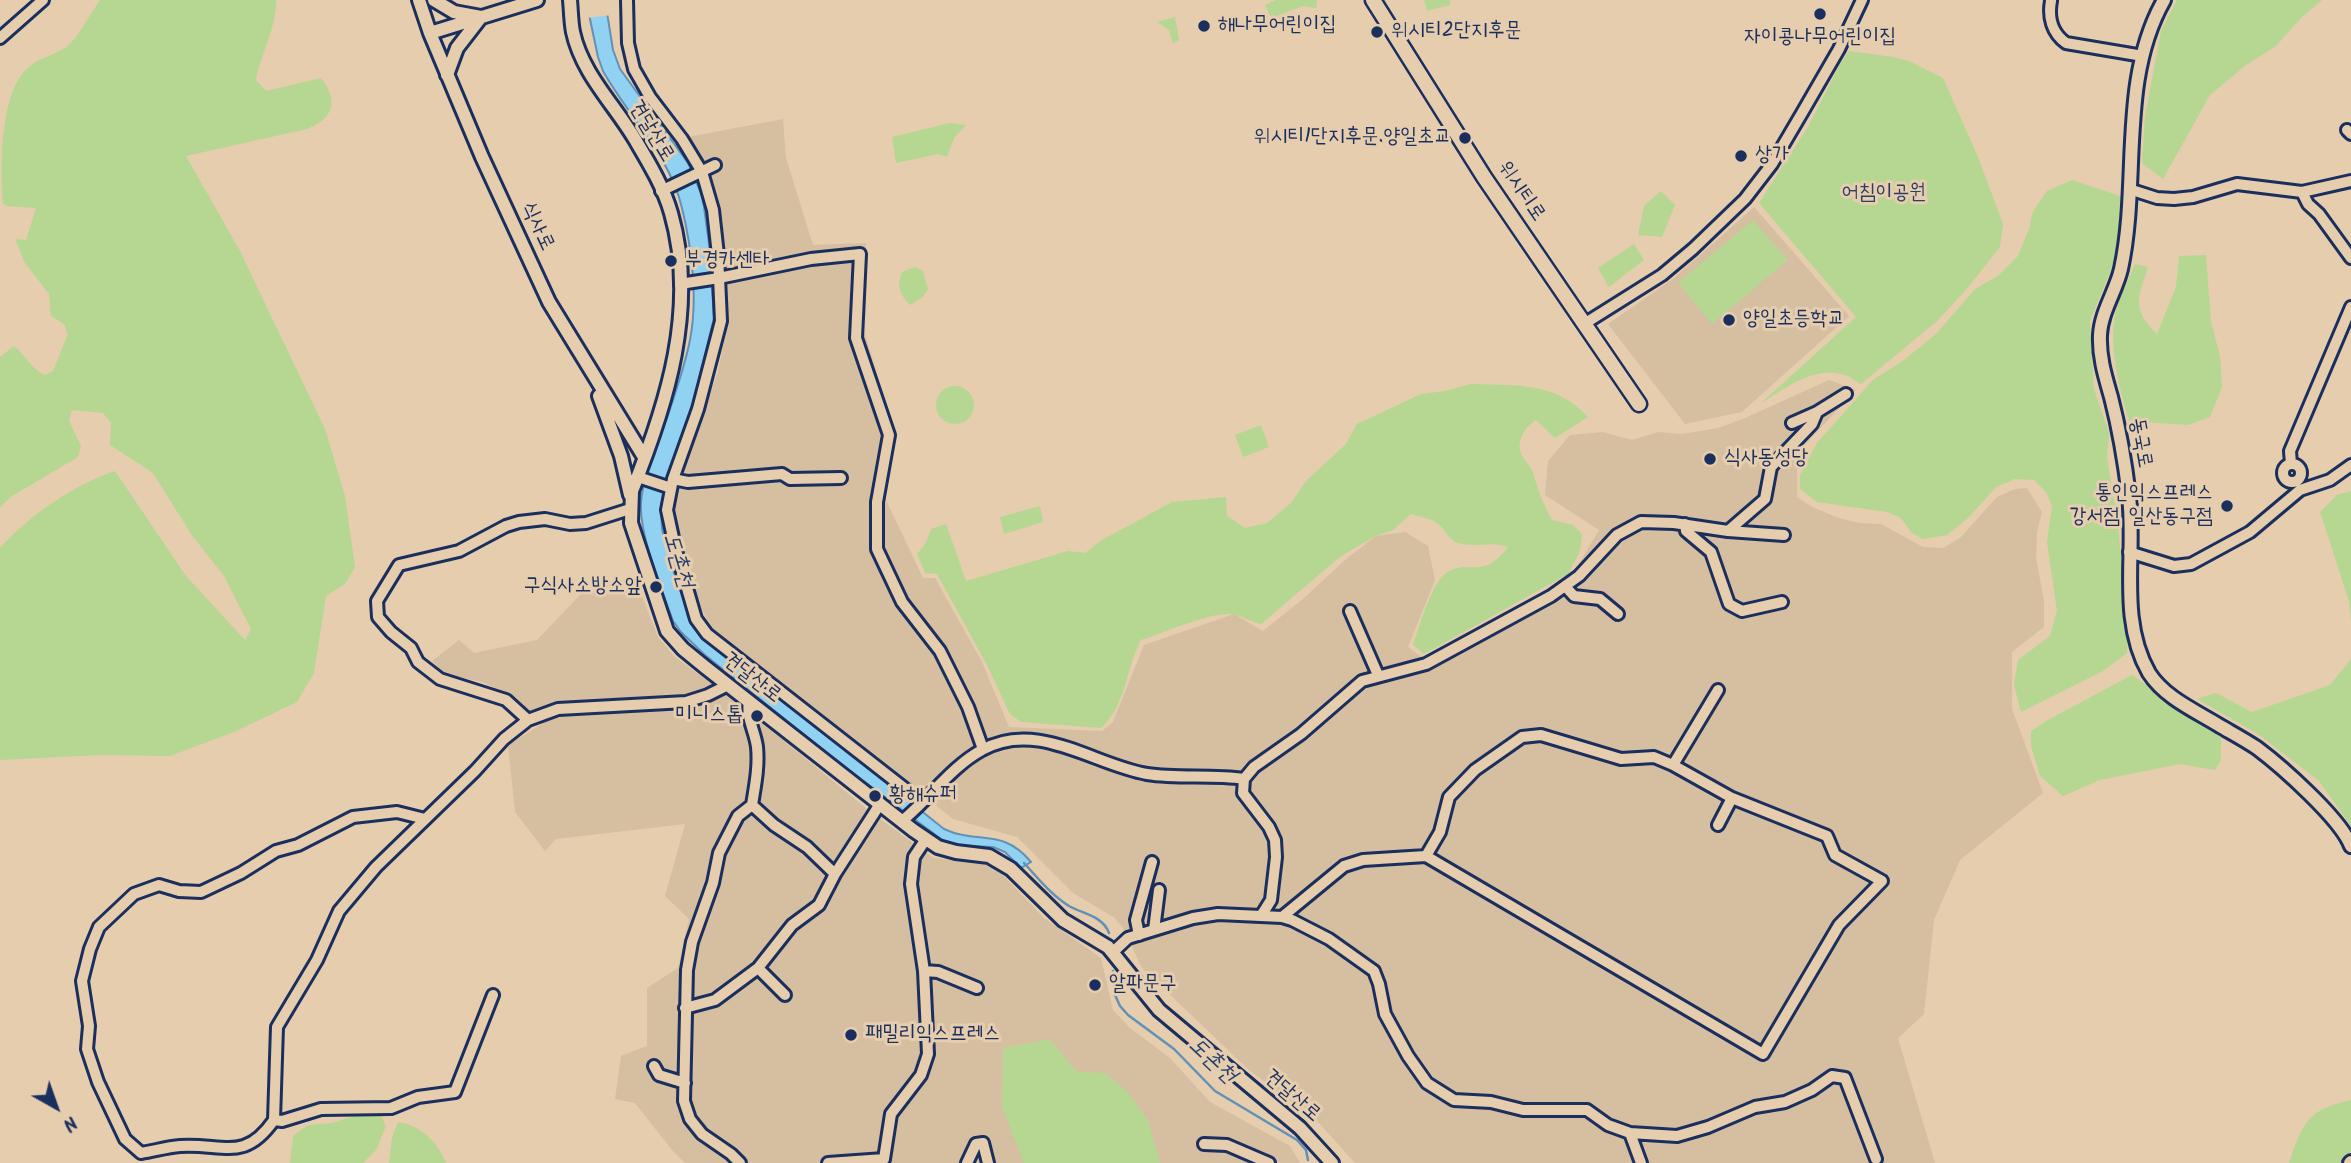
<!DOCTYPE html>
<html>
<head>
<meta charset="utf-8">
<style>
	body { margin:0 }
	#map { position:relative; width:2351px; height:1163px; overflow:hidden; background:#e5cdae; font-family:Kalam,sans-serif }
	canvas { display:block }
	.north { position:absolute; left:21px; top:1072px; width:70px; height:70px; -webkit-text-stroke:5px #e5cdae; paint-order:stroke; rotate:140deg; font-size:19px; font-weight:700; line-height:28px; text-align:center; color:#1b2f5e }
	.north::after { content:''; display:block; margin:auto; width:24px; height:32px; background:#1b2f5e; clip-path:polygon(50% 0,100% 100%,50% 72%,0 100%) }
</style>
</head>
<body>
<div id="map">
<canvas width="2351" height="1163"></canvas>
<div class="north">N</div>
</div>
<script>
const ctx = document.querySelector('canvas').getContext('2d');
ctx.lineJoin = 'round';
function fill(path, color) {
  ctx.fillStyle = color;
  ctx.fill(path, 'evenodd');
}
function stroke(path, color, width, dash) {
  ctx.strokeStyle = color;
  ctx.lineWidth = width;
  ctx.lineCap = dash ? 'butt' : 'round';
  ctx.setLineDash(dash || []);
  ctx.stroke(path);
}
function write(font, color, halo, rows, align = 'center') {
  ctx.font = font + ' Kalam,"Poor Story",sans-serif';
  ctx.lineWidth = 6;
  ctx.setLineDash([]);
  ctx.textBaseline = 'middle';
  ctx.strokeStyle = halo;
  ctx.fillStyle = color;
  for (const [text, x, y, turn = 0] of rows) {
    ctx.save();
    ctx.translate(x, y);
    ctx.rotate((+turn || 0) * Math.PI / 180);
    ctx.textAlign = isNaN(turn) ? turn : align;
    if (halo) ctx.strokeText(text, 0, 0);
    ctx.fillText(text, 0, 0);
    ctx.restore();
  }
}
fill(new Path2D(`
	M783 119 786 158 813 245 866 243 864 331 894 429 885 498 923 578H935L982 662 1009 727 1102 731 1113 722 1144 645 1234 614 1263 631 1303 599 1346 559 1376 536 1405 532 1428 546 1435 580 1408 647 1424 659 1571 577 1599 530 1545 495 1548 461 1570 435 1603 432 1632 440 1658 432 1682 434 1718 428 1745 418 1829 380 1856 390 1801 449 1797 469V497L1812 507 1839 518 1859 523 1881 524 1923 547 1943 548 1960 538 1997 497 2015 489 2027 488 2042 512 2037 532 2036 558 2044 601V627L2012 652V709L2043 793 1960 860 1934 920 1924 1014 1898 1038 1935 1163H1355L1319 1123 1249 1070 1142 968 1123 928 1115 918 1073 893 1017 837 953 819 712 629 697 600 688 573 671 507 678 480 718 372 725 336 728 297 726 252 720 207 705 170 688 137Z
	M1754 207 1849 316 1742 412 1685 424 1608 324 1674 278Z
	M638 586 658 637 674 656 748 711 873 814 934 858 984 864 996 868 1044 918 1101 958 1113 1010 1130 1028 1170 1058 1210 1102 1290 1146 1300 1163H685L672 1150 635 1103 615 1099 621 1056 647 1046V988L678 968 689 919 665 896 685 824 556 839 545 851 515 812 508 745 542 724 537 717 515 697 482 682 445 674 432 661 459 640 474 653 537 640 581 594Z`), '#d6bea1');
fill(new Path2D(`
	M100 0H276C277 27 261 53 256 80L266 91 321 78C339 101 334 118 307 129L186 156 240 251 325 429 345 496 355 567 345 584 326 596 314 673 297 702 234 732 170 756 100 755 0 760V548C30 515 72 486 115 471L186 576 245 640 251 629 224 576 191 534 153 473 110 445 111 423 103 413 72 410 69 421 81 446 78 457 12 496 0 507V357L14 346C26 356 31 369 45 375L53 371 68 334 64 324 51 316 49 294 25 263 15 239 26 240 36 208 7 206 3 204C0 169 0 100 23 73 34 59 50 57 65 48 77 40 91 13 100 0Z
	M1276 0H1317L1316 8 1303 6 1271 18 1265 5Z
	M1424 0H1450V5L1427 11Z
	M2177 0H2322L2302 17 2276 46 2246 65 2210 95 2163 179 2142 163 2145 116 2161 31Z
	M1175 17 1179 40 1173 43 1169 30 1157 22Z
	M1849 51 1893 57 1909 61 1943 78 1978 157 2003 224 2000 247 1965 291 1937 321 1861 384C1855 381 1848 375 1841 374 1811 367 1784 389 1760 404L1856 317 1759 203 1808 127 1840 64Z
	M950 123 966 125 954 138 947 157 938 154 896 163 892 137Z
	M2072 180 2123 197 2115 259 2090 321 2094 389 2109 433 2107 457 2118 524 2128 634 2127 653 2103 671 2021 712 2014 685 2018 660 2050 636 2057 611 2047 542 2052 506 2046 492 2034 480 2015 479 1996 487 1968 518 1947 535 1923 539 1912 533 1901 518 1887 512 1817 502 1800 489V475L1817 443 1873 380 1904 360 1937 333 1975 289 1998 276 2018 256 2029 229 2033 211 2047 191Z
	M1661 191 1675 205 1662 237 1638 235 1644 206Z
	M1753 220 1788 260 1712 324 1678 283Z
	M1634 244 1644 260 1609 287 1598 268Z
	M2206 255 2211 322 2220 356 2222 387 2210 417 2188 425 2129 421C2119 388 2106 337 2118 304 2122 290 2130 277 2135 264L2148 267C2138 297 2131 309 2157 334L2176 287 2179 256Z
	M915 267 923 271 928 289 923 297 910 305C900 295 896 286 902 272Z
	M1471 384C1516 386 1555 381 1588 417L1555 438 1536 420C1525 427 1516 441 1521 454 1524 461 1531 465 1533 473 1538 490 1543 504 1552 520L1573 525 1582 534 1580 551 1568 574 1424 654 1413 645C1419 628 1431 585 1445 574 1469 556 1481 583 1508 547 1492 541 1474 548 1458 543 1448 540 1446 530 1438 524 1431 518 1420 517 1411 514L1393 530 1376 536 1341 556 1261 624C1250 622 1240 614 1230 614 1207 613 1164 633 1141 640 1126 668 1126 706 1101 728L1021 722 1010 714 987 665 937 574 925 573 917 554 926 543 931 529 946 524 966 581 1068 551 1085 553 1102 540 1172 502 1226 497 1227 516 1245 528 1267 523 1291 503 1306 481 1346 444 1357 424 1421 394 1445 391Z
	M936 405a19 19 0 1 1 38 0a19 19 0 1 1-38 0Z
	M1261 425 1269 447 1243 457 1235 435Z
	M2351 491V620L2349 601 2320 512 2337 495Z
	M1040 506 1043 522 1004 534 1000 517Z
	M2351 659V826L2319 781 2258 734 2197 699 2216 693 2252 712 2330 685Z
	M2132 675 2221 738V760L2215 770 2180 764 2100 780 2063 796 2040 776 2031 746V731L2046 721Z
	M1050 1039 1076 1071 1105 1073 1128 1092 1148 1120 1160 1163H1024L1002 1107 1003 1048Z
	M2351 1100V1151L2340 1163H2289C2303 1122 2307 1110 2351 1100Z
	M361 1114H380L386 1126 376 1150 363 1163H290L293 1136 308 1125 332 1123Z
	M398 1122C420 1125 438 1142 446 1163H389L392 1138Z`), '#b5d791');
const water = new Path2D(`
	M586 0H605L613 50 620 69 688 163 701 193 704 207 709 244 714 318 692 407 664 489 661 509 662 529 674 573 681 588 689 618 704 637 944 829C978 845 1002 827 1031 862L1021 868 1005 852 993 847 955 845 945 842 842 765 705 655 681 632 673 621C662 590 639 535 641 503 643 473 659 441 669 412 677 388 685 365 690 340 698 299 692 249 682 208 670 156 628 116 603 71L598 57Z`);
fill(water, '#91d2f2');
stroke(water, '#6291b7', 2);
fill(new Path2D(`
	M584 0H609L612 15 587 18Z`), '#e5cdae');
stroke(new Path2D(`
	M1024 863C1038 878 1051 895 1069 906 1083 914 1103 916 1109 933
	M1113 971 1115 995 1120 1006 1128 1015 1174 1049 1215 1091 1297 1140 1306 1150 1308 1160`), '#6291b7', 2.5);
const minor = new Path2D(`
	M627 0 628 43 634 69 650 97 682 139 702 172 713 210 718 255 721 321 698 409 673 479 667 510 675 547 696 619 707 634 922 802
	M2051 1C2048 17 2052 33 2066 43L2143 56
	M0 38 43 0
	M2347 130 2351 134
	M2129 189 2157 198 2174 199 2193 197 2237 184 2302 192 2351 181
	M661 191 715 165
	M2302 192 2308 204 2319 214 2351 258
	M680 284 719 278 811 259 860 254 856 338 889 435 877 502V549L902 602 940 651 968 707 983 749
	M1584 324 1662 275 1693 249 1745 199 1772 164 1802 113 1839 49 1862 0
	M1792 423 1817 412
	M2283 473a9 9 0 1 1 18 0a9 9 0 1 1-18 0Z
	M2291 464 2290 451 2351 307
	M638 477 671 488
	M673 479 688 482 782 474 790 479 841 478
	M1685 524 1686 531 1711 552 1729 604 1742 611 1782 602
	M1728 531 1784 535
	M2129 552 2174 566 2191 564 2250 532 2300 490 2330 480 2351 465
	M1565 586 1574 596 1600 599 1618 614
	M1350 611 1378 675
	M528 720 506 700 440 679 418 662 411 648 391 632 378 617 377 601 399 565 459 551 506 526 519 522 545 519 570 524 586 523 630 509
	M1673 765 1718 690
	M752 805 774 825 807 847 835 874
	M425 819 397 812 353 817 298 845 276 851 241 873 201 892 179 891 159 885 134 894 99 927 90 949 82 981 89 1026 87 1049 98 1082 125 1139 141 1153C154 1151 167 1147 180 1146 223 1143 244 1163 274 1120L277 1027 317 960 339 911 376 867 475 771 504 739 528 720 558 709 686 702 708 695 728 685
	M902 821C928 800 952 766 982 750 1037 719 1094 765 1147 774 1179 779 1212 774 1244 779
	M1718 825 1732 798
	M1261 916 1271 900 1276 857 1275 840 1269 827 1243 793 1244 779 1254 767 1301 734 1362 681 1426 664 1551 596 1579 576 1617 535 1641 522 1674 523 1728 531 1765 499 1771 467 1812 424 1817 412 1846 394
	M1282 917 1292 920 1329 939 1374 971 1379 984 1385 1014 1408 1056 1427 1083 1454 1100 1491 1102 1523 1110H1587L1608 1125 1630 1133 1677 1136 1708 1127 1755 1107 1785 1102 1812 1090 1832 1076 1845 1078 1876 1159
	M1154 930 1159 890
	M1139 935 1136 920 1152 862
	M1113 952 1128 938 1193 918 1218 914 1282 917 1344 866 1363 860 1426 856 1763 1054 1839 925 1882 881 1835 855 1827 836 1732 798 1673 765 1654 757 1621 759 1541 735 1522 737 1475 770 1449 797 1440 832 1426 856
	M758 968 785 995
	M924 971 938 972 977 988
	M685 1008 715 1000 758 968 792 925 819 905 835 874 880 804
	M654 1066 659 1075 685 1083
	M274 1120 282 1121 321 1109 391 1108 418 1097 455 1092 493 995
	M1630 1133 1641 1163
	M1204 1144 1227 1145 1269 1163
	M740 1163 731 1154 702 1134 690 1119 684 1101 687 970 692 942 713 883 719 853 738 816 752 805C755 786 759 767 757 747 755 731 746 718 749 702
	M828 1163 884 1159 891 1114 921 1075 928 1054 924 971 911 884 914 857 926 839
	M967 1163 976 1144 983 1143 988 1163`);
const tertiary = new Path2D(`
	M419 0 430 33 482 157 549 302 644 457
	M434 0 454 12 481 17 457 48 447 75
	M570 0C571 10 571 22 573 32 582 74 615 105 636 141 649 163 664 188 671 213 698 307 667 404 632 491L631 523 667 631 683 649 705 667 913 830 938 847 956 852 989 856 1011 869 1063 920 1108 947 1159 1010 1300 1128 1332 1163
	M2164 0C2118 81 2140 182 2121 269 2116 291 2101 312 2100 335 2099 357 2105 376 2111 397 2119 428 2125 463 2129 496 2136 554 2118 619 2149 673 2165 698 2196 711 2220 726 2232 733 2245 740 2257 748 2281 766 2341 819 2351 846
	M430 33 537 0
	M599 396 621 456 630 495
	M2350 1163 2351 1162`);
const secondary = new Path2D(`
	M1373 0 1484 177 1639 404`);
stroke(minor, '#1b2f5e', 16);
stroke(tertiary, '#1b2f5e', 18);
stroke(secondary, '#1b2f5e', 19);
stroke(minor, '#e5cdae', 10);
stroke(tertiary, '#e5cdae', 12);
stroke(secondary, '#e5cdae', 14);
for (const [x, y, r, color] of [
	[1820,14,7,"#1b2f5e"],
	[1204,26,7,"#1b2f5e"],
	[1377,32,7,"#1b2f5e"],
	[1465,138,7,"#1b2f5e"],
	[1741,156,7,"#1b2f5e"],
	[671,261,7,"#1b2f5e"],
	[1729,320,7,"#1b2f5e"],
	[1710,459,7,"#1b2f5e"],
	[2227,506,7,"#1b2f5e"],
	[656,587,7,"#1b2f5e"],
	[757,716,7,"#1b2f5e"],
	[875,796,7,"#1b2f5e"],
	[1095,985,7,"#1b2f5e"],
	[851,1035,7,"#1b2f5e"]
]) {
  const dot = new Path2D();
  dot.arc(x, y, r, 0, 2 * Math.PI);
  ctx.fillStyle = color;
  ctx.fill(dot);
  stroke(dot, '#e5cdae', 2.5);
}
write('21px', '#1b2f5e', '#e5cdae', [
	["해나무어린이집",1218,26],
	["위시티2단지후문",1391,32],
	["자이콩나무어린이집",1820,38,"center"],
	["위시티1단지후문.양일초교",1451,138,"right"],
	["상가",1755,156],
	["부경카센타",685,261],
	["양일초등학교",1743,320],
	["식사동성당",1724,459],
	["통인익스프레스",2213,494,"right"],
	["강서점 일산동구점",2213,518,"right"],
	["구식사소방소앞",642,587,"right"],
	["미니스톱",743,716,"right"],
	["황해슈퍼",889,796],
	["알파문구",1109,985],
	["패밀리익스프레스",865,1035]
], 'left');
write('21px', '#1b2f5e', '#e5cdae', [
	["견달산로",650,132,59],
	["위시티로",1520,192,56],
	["식사로",536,227,65],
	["동국로",2139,443,80],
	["견달산로",751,679,38],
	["견달산로",1291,1097,41]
]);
write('21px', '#2a4063', '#e5cdae', [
	["어침이공원",1884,194]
]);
write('italic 23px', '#273f6d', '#e5cdae', [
	["도촌천",676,561,73],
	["도촌천",1211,1062,43]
]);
</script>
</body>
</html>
